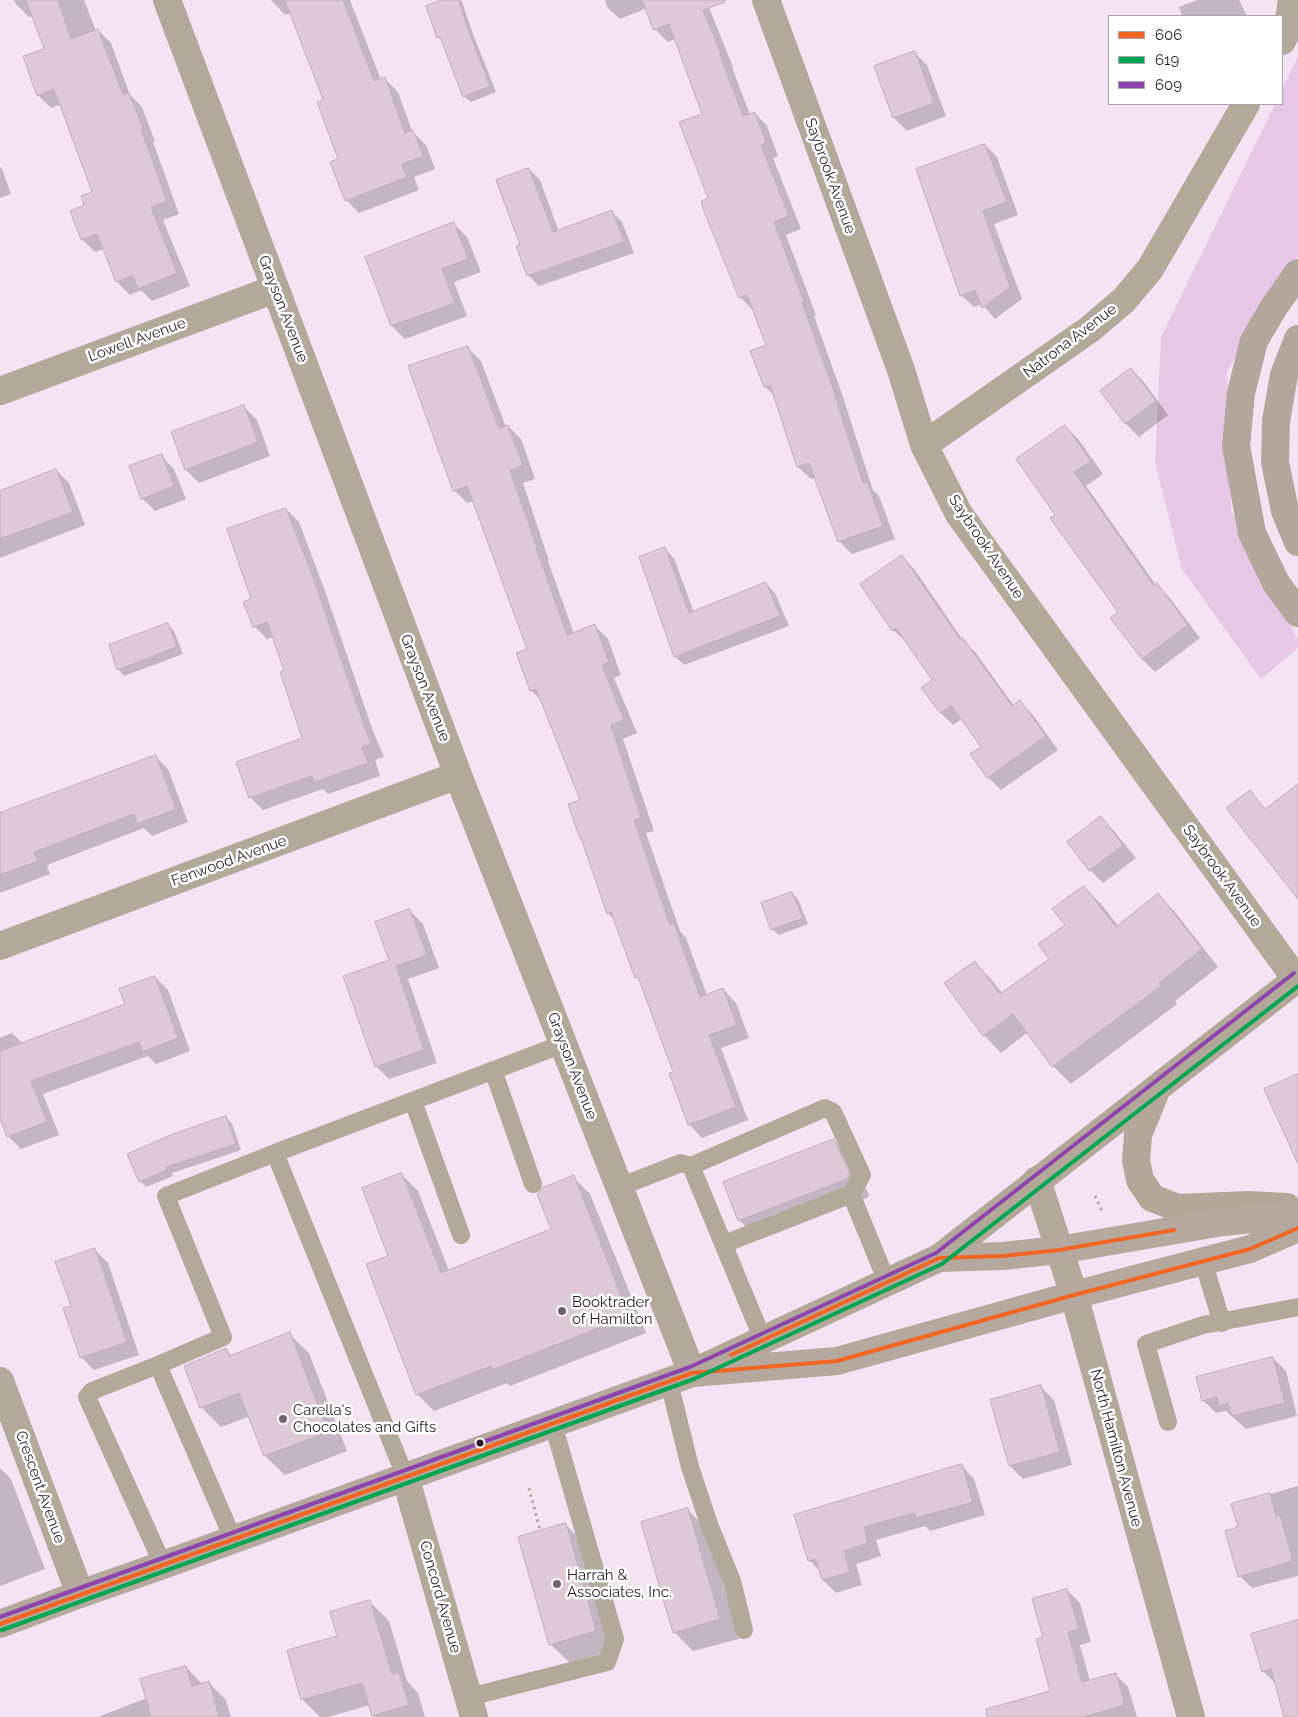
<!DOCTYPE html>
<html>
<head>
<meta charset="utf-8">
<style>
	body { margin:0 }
	#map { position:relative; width:1298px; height:1717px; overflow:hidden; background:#f4e3f3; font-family:Raleway,sans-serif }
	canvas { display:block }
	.legend { position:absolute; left:1108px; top:15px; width:175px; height:90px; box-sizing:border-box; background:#fff; border:1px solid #aba3ab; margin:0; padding:6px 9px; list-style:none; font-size:15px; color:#2d1a2d }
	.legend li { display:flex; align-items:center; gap:10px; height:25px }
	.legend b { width:25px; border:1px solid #aba3ab }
</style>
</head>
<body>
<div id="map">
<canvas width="1298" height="1717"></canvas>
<ul class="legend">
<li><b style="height:6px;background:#f26522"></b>606</li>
<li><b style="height:6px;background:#00a651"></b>619</li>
<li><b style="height:6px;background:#8e44ad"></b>609</li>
</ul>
</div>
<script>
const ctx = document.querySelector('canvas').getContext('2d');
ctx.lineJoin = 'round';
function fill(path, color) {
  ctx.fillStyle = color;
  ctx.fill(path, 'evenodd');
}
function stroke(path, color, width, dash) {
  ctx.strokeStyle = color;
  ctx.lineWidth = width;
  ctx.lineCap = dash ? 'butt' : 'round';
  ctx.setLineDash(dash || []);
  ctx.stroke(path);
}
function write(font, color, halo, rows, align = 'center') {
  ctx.font = font + ' Raleway,sans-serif';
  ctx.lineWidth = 5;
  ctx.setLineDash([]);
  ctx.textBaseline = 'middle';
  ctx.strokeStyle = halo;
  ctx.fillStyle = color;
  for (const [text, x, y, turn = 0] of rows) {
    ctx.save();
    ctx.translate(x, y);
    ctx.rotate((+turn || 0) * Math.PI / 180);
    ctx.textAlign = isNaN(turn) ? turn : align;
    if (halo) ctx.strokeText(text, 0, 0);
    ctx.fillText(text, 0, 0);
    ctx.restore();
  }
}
fill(new Path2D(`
	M1298 56V256L1227 371 1231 510 1298 640V648L1261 679 1182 569 1155 463 1161 337 1275 104H1282V89Z`), '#e7c6e6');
fill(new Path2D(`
	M14 0H84L96 31 98 30 111 43 130 95 142 107 155 141 153 142 179 214 163 220 190 286 152 301 141 290 130 295 117 282 104 249 95 252 82 239 86 206 93 193 60 105 51 108 38 95 45 49 33 16 29 17 16 4Z
	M271 0H350L381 80 385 79 398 92 412 131 426 145 435 169 414 177 419 190 359 213 346 200 340 159 324 100 290 13 285 15Z
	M446 0H460L462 2 473 34 496 92 471 102 464 96 443 41 438 37Z
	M605 0H706L733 67H732L750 115 755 113 767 126 778 156 773 158 801 229 786 235 816 315 814 316 842 394 873 490 879 496 895 539 852 554 839 541 816 478 811 479 798 467 775 396 765 387 752 352 767 346 753 310 741 298 705 211 710 199 703 114 675 39 668 42 655 29 647 8 620 19 607 7Z
	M1197 0H1239L1247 16H1182L1179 7Z
	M914 52 927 65 946 116 907 131 894 118 875 66Z
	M985 145 997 157 1018 215 994 224 1022 299 995 319 982 304 974 307 961 295Z
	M0 166 2 169 11 194 0 198Z
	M529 169 540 180 559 232 611 211 622 222 634 253 539 286 528 275 522 245Z
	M454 224 467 237 481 272 454 282 467 316 405 339 392 326Z
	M468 348 481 361 506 427 508 426 521 439 535 479 523 483 549 561H548L574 634 595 626 608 639 621 675 614 678 637 733 623 739 654 831 646 833 680 931 686 938 707 995 723 989 736 1003 749 1038 721 1048 748 1120 702 1138 689 1124 674 1072 642 983 636 977 615 920 608 913 583 840 581 838V801L542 701 531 690 528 650 474 501 467 503 454 490Z
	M1131 369 1144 382 1168 415 1139 437 1126 424 1102 391Z
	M244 407 257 420 270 456 199 483 186 470 173 433Z
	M1065 426 1078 439 1103 474 1086 486 1156 585 1170 598 1200 638 1155 672 1142 659 1120 613 1057 515Z
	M161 456 174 469 186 499 155 511 142 498Z
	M56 470 69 483 85 525 0 558V492Z
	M286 509 299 522 325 591 373 731 384 757 375 760 380 776 328 794 323 789 263 810 250 797 304 739 286 671 274 637 267 639 254 626 253 600Z
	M665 549 674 558 694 613 766 584 775 593 789 626 684 665 675 656Z
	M902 557 915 570 964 642 975 652 1014 706 1020 702 1033 715 1058 750 1001 790 988 777 972 755 983 747 962 719 953 725 940 712 934 680 907 642 893 630Z
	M168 625 174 631 183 654 124 676 118 669Z
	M155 756 168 769 188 822 152 836 144 828 47 865 50 874 0 893V814Z
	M1101 818 1114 831 1136 858 1103 883 1090 870Z
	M1084 887 1102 905 1119 927 1158 895 1175 912 1218 967 1175 1001 1177 1004 1071 1084 1053 1066 1028 1032 1001 1053 984 1035 974 962 992 980 1003 994 1050 959Z
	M792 893 798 899 808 924 779 935 772 929Z
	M410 911 423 924 439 968 408 979 437 1063 389 1079 376 1066 391 961Z
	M155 977 168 990 190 1051 156 1064 148 1056 43 1094 59 1135 21 1149 8 1136 0 1116V1038L12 1033 23 1044 126 1005Z
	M226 1117 232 1124 241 1150 172 1173 173 1176 146 1187 140 1181Z
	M833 1140 853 1160 869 1195 867 1198 759 1240 739 1220Z
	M401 1174 418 1191 449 1271 553 1230 573 1177 590 1194 646 1333 510 1386 507 1383 434 1411 417 1394 389 1256Z
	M95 1250 108 1263 139 1355 94 1370 81 1357 72 1306Z
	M289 1334 309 1353 347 1451 285 1475 265 1456 250 1416 221 1427 201 1407 225 1350 232 1356Z
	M1273 1358 1286 1371 1297 1416 1246 1429 1226 1411 1216 1413 1203 1400Z
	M1041 1387 1054 1400 1072 1465 1023 1479 1010 1466 992 1400Z
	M961 1465 974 1479 985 1515 930 1531 925 1526 876 1540 881 1556 856 1564 862 1585 836 1593 823 1580 821 1572 809 1560Z
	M0 1468 11 1479 45 1569 0 1586Z
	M1298 1486V1576L1252 1588 1240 1576 1239 1528 1233 1505Z
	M688 1510 707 1529 739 1639 693 1651 674 1632Z
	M566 1525 585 1544 614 1650 570 1663 550 1644Z
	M1067 1590 1080 1603 1091 1642 1080 1645 1090 1681 1115 1674 1128 1687 1137 1717H1038L1052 1692 1045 1638Z
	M370 1602 389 1621 407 1681 418 1693 425 1717H375L370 1705 328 1717H320L302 1699 339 1637Z
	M1298 1622V1717H1286L1276 1684 1263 1671Z
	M186 1667 202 1684 208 1682 226 1700 231 1717H98L147 1698Z`), '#0003');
const building = new Path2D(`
	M26 0H58L71 39 98 29 123 95 129 93 143 128 141 129 167 201 151 207 177 273 138 289 133 276 116 282 97 234 81 240 70 211 84 205 81 196 92 192 54 89 37 96 23 56 44 49Z
	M285 0H343L374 81 385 77 405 133 413 130 423 156 402 164 407 177 345 201 330 162 338 159 317 102 323 100Z
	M442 0H459L467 27 490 86 463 97 440 37 437 38 426 6Z
	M642 0H725V2L703 10 721 54 720 55 743 116 755 112 766 143 761 145 789 216 774 222 804 302 802 303 830 380 863 483 867 482 883 526 838 542 809 463 797 467 770 385 764 387 750 351 766 345 747 295 739 298 704 211 701 201 708 198 679 122 702 114 669 24 654 30Z
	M915 51 934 103 893 118 874 66Z
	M985 144 1007 202 983 211 1010 287 982 308 975 290 960 296 916 169Z
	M529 168 553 232 612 210 624 242 527 276 516 246 520 245 496 180Z
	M454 222 468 259 442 269 455 303 391 326 365 257Z
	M468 346 499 428 508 425 523 466 510 470 537 548H536L567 635 595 624 609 662 602 665 624 720 611 725 641 818 634 820 670 925 674 923 700 997 723 988 737 1025 709 1035 736 1107 688 1125 669 1073 673 1072 638 977 635 978 611 912 607 914 581 838 580 839 568 804 580 800 536 689 530 691 516 653 527 649 467 486 453 491 408 366Z
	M1131 368 1156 401 1125 424 1100 391Z
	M244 405 258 442 185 470 171 432Z
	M1065 425 1091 461 1074 472 1154 586 1157 583 1188 625 1142 659 1110 618 1118 612 1050 518 1055 515 1016 459Z
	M162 454 174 486 141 499 129 466Z
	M56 469 73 512 0 539V491Z
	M286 508 313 577 361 717 371 744 362 747 368 763 314 782 312 776 249 798 236 762 302 738 280 672 284 670 267 622 253 627 243 602 251 599 227 529Z
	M665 547 689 613 766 582 780 616 674 657 639 557Z
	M902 555 960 639 962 637 1012 706 1020 700 1046 736 987 778 970 754 981 747 951 705 940 713 921 688 932 680 896 628 892 631 860 584Z
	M168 623 177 647 117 670 109 645Z
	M156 755 176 809 137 824 134 814 34 852 38 861 0 875V813Z
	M1298 784V899L1226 808 1250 790 1265 809Z
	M1101 816 1123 845 1089 871 1067 842Z
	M1084 886 1116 927 1158 893 1202 949 1159 983 1161 986 1052 1067 1013 1014 983 1036 944 983 975 961 1000 994 1049 959 1038 944 1065 925 1052 909Z
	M792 892 803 918 771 930 761 903Z
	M410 909 427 955 396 966 424 1050 375 1067 343 976 389 960 375 922Z
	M155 976 178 1038 142 1052 139 1042 31 1081 47 1122 7 1137 0 1119V1051L125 1004 119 989Z
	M1298 1074V1164L1264 1089Z
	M226 1116 236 1144 166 1167 167 1170 139 1182 127 1154 173 1134Z
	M834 1139 850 1174 847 1179 738 1221 723 1182Z
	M402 1173 441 1273 551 1229 537 1194 542 1188 574 1175 629 1316 492 1370 491 1366 416 1395 366 1264 388 1256 362 1188Z
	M95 1248 127 1342 80 1358 63 1308 71 1306 55 1262Z
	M290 1332 328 1432 264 1456 239 1393 200 1408 184 1366 226 1348 229 1356Z
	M1273 1357 1285 1403 1232 1416 1228 1403 1219 1406 1217 1397 1202 1401 1196 1377Z
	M1041 1385 1060 1452 1009 1466 990 1400Z
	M962 1464 973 1502 916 1518 914 1513 864 1527 868 1543 844 1551 850 1572 822 1580 816 1559 808 1561 794 1515Z
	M1270 1493 1276 1516 1280 1515 1293 1561 1238 1577 1225 1531 1238 1527 1231 1504Z
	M688 1508 720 1619 673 1633 641 1522Z
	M566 1523 596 1631 549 1645 518 1537Z
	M1067 1589 1079 1629 1068 1632 1082 1682 1116 1673 1125 1705 1083 1717H987L986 1709 1050 1691 1036 1639 1043 1637 1032 1599Z
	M370 1600 392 1674 399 1672 409 1705 372 1716 362 1683 301 1700 287 1650 337 1636 330 1612Z
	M1298 1620V1717H1284L1271 1669 1262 1672 1251 1634Z
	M186 1666 192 1686 209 1681 219 1717H151L140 1679Z`);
fill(building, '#dec9d7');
stroke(building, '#c0adba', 1);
stroke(new Path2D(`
	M1095 1196 1102 1211
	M529 1488 540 1530`), '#b1a7a2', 3, [2.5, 4]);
stroke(new Path2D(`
	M493 1070 533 1184
	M413 1101 461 1235
	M691 1166 825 1108 833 1112 862 1175 851 1194 724 1244
	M619 1187 681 1163 691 1166 763 1340
	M851 1194 887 1282
	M1203 1261 1222 1323
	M158 1365 92 1391 87 1397 163 1565
	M669 1382 690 1467 710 1527 732 1581 744 1630
	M1168 1422 1146 1344 1203 1325 1298 1307
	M405 1476 275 1153 563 1044
	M233 1539 158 1365 223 1337 166 1196 275 1153
	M469 1697 607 1662 615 1639 553 1424`), '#b3a99b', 18);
stroke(new Path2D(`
	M167 0 458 775 692 1373
	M766 0 901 370 924 445 959 514 1296 979
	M1282 41 1287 31 1292 0
	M0 391 275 289
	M924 445 1090 329 1124 300 1150 269 1246 104
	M0 946 458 775
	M1037 1180 1074 1295 1191 1717
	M0 1381 80 1594
	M405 1476 474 1717`), '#b3a99b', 28);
stroke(new Path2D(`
	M1157 1088 1138 1135 1136 1160 1140 1180 1152 1198 1178 1208 1248 1205 1287 1207
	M694 1372 939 1258 1298 978`), '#b3a799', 28);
stroke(new Path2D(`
	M939 1258 1003 1256 1059 1250 1223 1222 1298 1214
	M0 1624 80 1594 163 1565 692 1373 837 1361 1074 1295 1250 1249 1298 1228`), '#b5a89f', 28);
stroke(new Path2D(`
	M1298 273 1274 307 1254 341 1241 393 1236 446 1252 533 1276 583 1298 613
	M1298 339 1284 375 1276 421 1275 462 1285 511 1298 542`), '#b2a69d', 28);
stroke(new Path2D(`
	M731 1355 939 1258 1003 1256 1059 1250 1174 1230
	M0 1624 692 1373 837 1361 1074 1295 1250 1249 1298 1228`), '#f26522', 4);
stroke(new Path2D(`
	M2 1630 694 1379 942 1264 1298 986`), '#00a651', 4);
stroke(new Path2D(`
	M0 1617 690 1367 936 1253 1294 973`), '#8e44ad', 4);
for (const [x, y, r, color] of [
	[562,1311,5,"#736072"],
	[283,1419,5,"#736072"],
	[480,1443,4.5,"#2d1a2d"],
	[557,1584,5,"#736072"]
]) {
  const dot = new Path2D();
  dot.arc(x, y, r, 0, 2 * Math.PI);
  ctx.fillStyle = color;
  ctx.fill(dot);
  stroke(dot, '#fff', 2);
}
write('15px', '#2d1a2d', '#fff', [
	["Saybrook Avenue",830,176,70],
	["Grayson Avenue",283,309,69],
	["Lowell Avenue",137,340,-20],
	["Natrona Avenue",1070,341,-37],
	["Saybrook Avenue",986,547,56],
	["Grayson Avenue",425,688,69],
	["Fenwood Avenue",229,861,-20],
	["Saybrook Avenue",1222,876,54],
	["Grayson Avenue",572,1066,69],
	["North Hamilton Avenue",1116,1448,75],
	["Crescent Avenue",40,1487,70],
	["Concord Avenue",440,1597,74]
]);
write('15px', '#2d1a2d', '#fff', [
	["Booktrader",572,1302],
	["of Hamilton",572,1319],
	["Carella's",293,1410],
	["Chocolates and Gifts",293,1427],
	["Harrah &",567,1575],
	["Associates, Inc.",567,1592]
], 'left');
</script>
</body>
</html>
